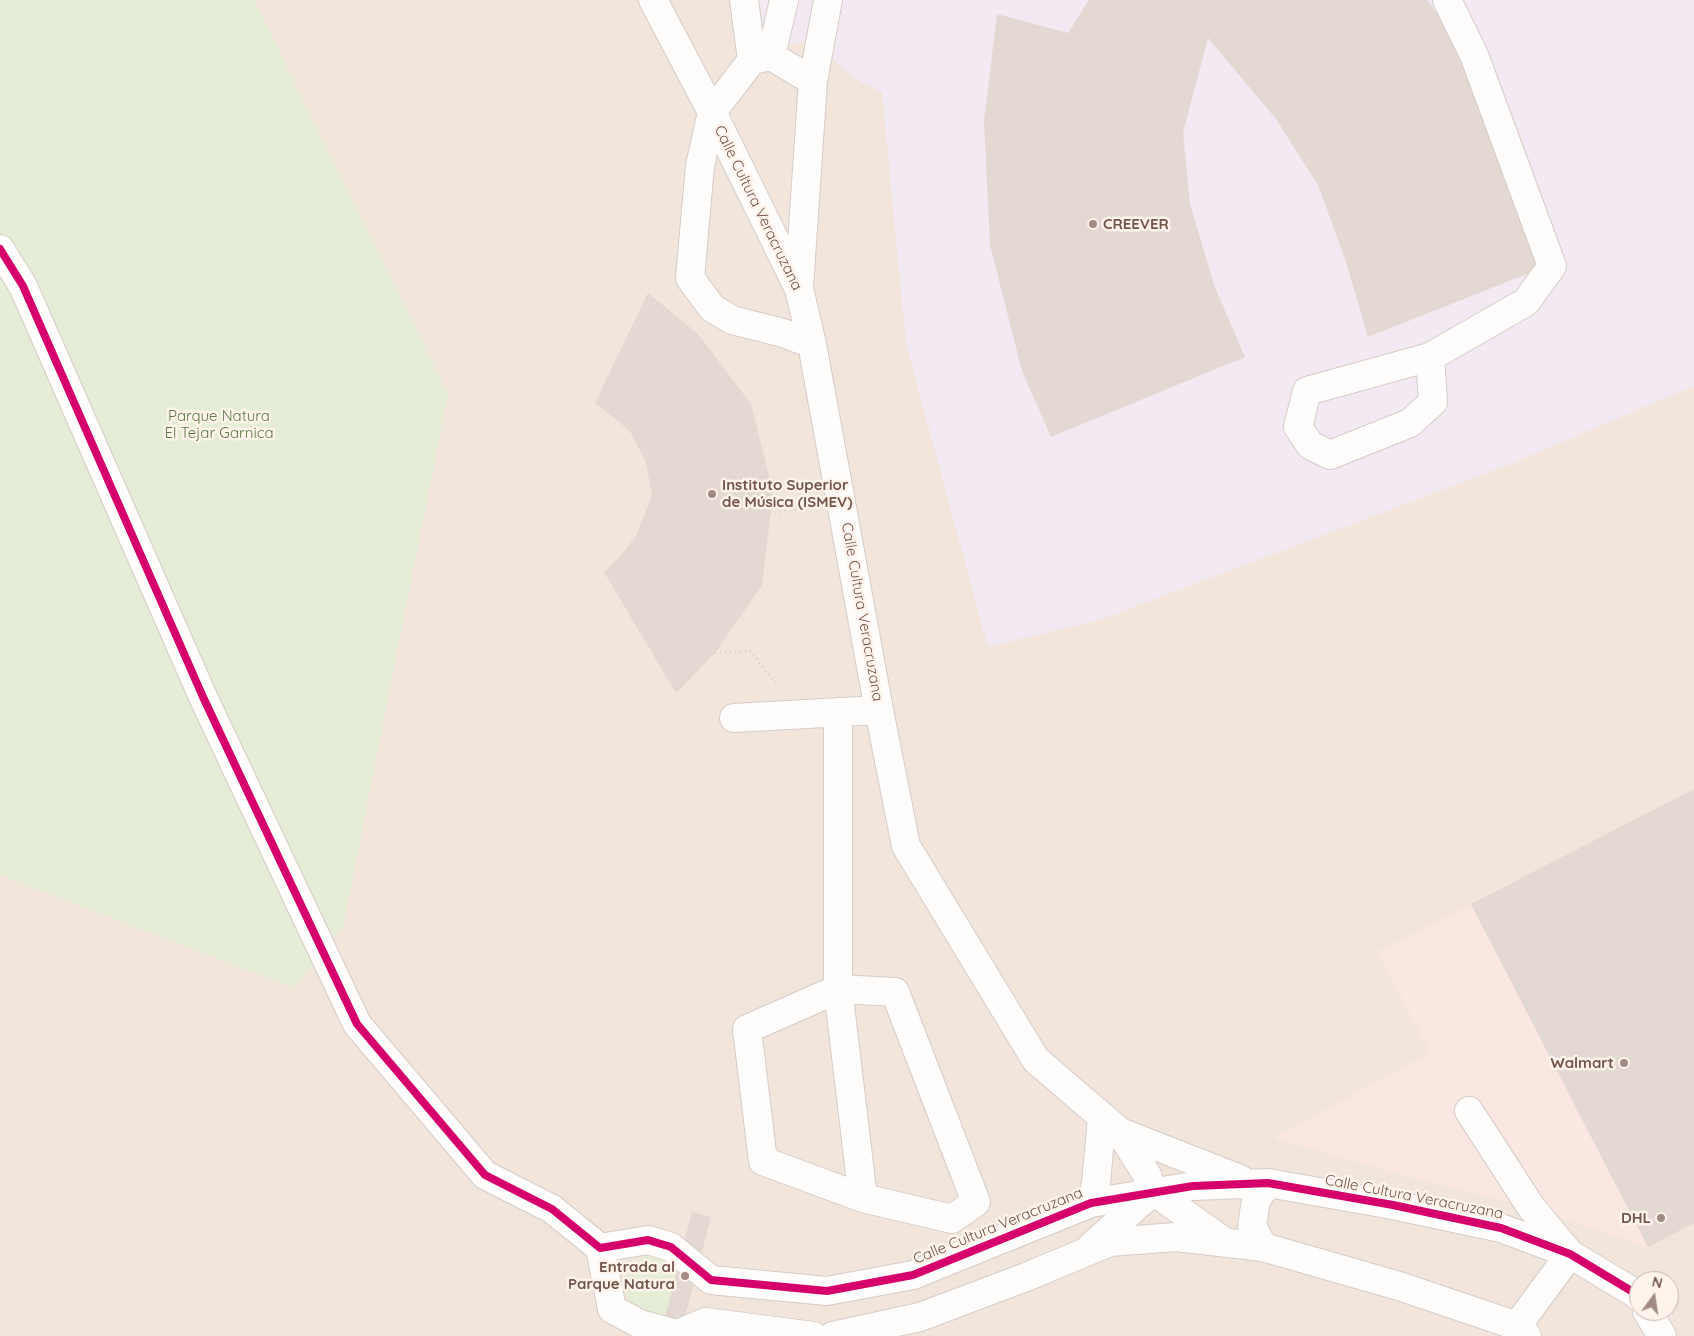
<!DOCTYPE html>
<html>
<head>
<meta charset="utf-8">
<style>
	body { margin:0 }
	#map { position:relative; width:1694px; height:1336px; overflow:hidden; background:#f7f1eb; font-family:Quicksand,sans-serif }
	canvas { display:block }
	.north { position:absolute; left:1629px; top:1271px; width:50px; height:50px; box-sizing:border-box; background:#fef4ec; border:1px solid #c7b4ac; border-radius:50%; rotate:14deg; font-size:14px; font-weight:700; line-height:20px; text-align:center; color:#74544b }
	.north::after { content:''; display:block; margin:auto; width:18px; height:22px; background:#a28b83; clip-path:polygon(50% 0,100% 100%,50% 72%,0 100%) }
</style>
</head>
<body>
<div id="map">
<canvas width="1694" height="1336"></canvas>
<div class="north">N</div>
</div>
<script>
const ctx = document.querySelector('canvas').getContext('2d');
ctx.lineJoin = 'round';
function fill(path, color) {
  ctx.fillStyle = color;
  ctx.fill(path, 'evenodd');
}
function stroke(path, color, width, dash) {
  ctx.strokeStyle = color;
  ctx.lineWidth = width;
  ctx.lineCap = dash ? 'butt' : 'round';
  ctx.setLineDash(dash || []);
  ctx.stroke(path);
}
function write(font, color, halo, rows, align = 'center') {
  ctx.font = font + ' Quicksand,sans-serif';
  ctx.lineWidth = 5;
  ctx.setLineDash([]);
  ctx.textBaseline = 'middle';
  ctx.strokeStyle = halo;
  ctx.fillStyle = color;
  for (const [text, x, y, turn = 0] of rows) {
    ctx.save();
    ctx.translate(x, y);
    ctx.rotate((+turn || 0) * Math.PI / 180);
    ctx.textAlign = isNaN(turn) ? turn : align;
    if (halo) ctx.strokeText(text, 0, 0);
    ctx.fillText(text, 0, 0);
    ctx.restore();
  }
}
fill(new Path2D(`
	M0 0H1694V1336H0ZM1639 1281H1669V1311H1639Z`), '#f2e5db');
fill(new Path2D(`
	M1471 904 1648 1247 1514 1203 1417 1179 1273 1138 1430 1053 1378 951Z`), '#fae7e2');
fill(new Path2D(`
	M739 0H1694V386L1508 465 1102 619 988 647 906 344 882 92 857 80 809 40 772 49Z`), '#f2e9f2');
fill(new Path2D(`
	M0 0H254L448 394 343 927 294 988 0 875Z
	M652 1253 682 1263 667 1316C622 1322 608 1269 652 1253Z`), '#e6edd6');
fill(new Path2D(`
	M1089 0H1427L1439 16 1487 118 1542 268 1368 337 1346 262 1318 185 1276 119 1208 38 1183 132 1190 204 1214 285 1245 357 1051 437 1022 371 990 245 984 121 997 14 1068 33Z
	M648 293 698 334 751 404 773 492 762 585 715 653 676 693 604 572 621 556 636 536 652 495 646 462 630 431 595 403Z
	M1694 789V1223L1648 1247 1471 904Z
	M692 1212 711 1217 680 1336H660Z`), '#e3d8d2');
const minor = new Path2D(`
	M653 0 712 112 799 289 812 344 879 710 906 846 1036 1060 1120 1132 1147 1175 1153 1191 1226 1243
	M744 0 752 60
	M771 56 784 0
	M813 81 828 0
	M0 249 23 286 203 697 357 1024 485 1175 552 1209 600 1248
	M799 287 813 81 771 56 752 60 712 112 700 166 690 278 712 308 732 320 783 333 812 344
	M1430 357 1433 402 1410 423 1330 455 1310 445 1298 427 1307 391 1430 357 1526 302 1552 266 1474 55 1447 0
	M838 712V989L895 992 976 1202 952 1219 863 1198 763 1161 747 1029 838 989 863 1198
	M734 718 879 710
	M1469 1111 1531 1207 1569 1253
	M1120 1132 1240 1179
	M1091 1203 1096 1183 1102 1117
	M1091 1247 1153 1191
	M1263 1247 1252 1226 1256 1200 1268 1183
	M600 1248 648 1240 671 1247 711 1280 827 1291 913 1275 1091 1203 1193 1186 1268 1183 1393 1205 1501 1228 1570 1254 1638 1295 1639 1297
	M600 1248 612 1309 640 1324 677 1334 706 1322 813 1336
	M1647 1311 1662 1336
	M1517 1326 1570 1254
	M833 1336 920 1317 1026 1277 1110 1242 1176 1237 1263 1247 1399 1286 1476 1312 1517 1326 1527 1336`);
stroke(minor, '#d6ccc8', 30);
stroke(new Path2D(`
	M770 514 811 506
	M715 653 750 651 777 684`), '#d9d0ce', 3, [1, 4]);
stroke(minor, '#fefdfc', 28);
stroke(new Path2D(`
	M0 249 23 286 203 697 357 1024 485 1175 552 1209 600 1248 648 1240 671 1247 711 1280 827 1291 913 1275 1091 1203 1193 1186 1268 1183 1393 1205 1501 1228 1570 1254 1638 1295 1639 1297`), '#d6006c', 8);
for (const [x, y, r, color] of [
	[1093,224,5,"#a28b83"],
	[712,494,5,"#a28b83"],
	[1624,1063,5,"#a28b83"],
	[1661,1218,5,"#a28b83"],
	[685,1276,5,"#a28b83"]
]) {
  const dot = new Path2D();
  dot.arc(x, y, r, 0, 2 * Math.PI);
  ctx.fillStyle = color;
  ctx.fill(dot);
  stroke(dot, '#fef4ec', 2);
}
write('15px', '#74544b', '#fef4ec', [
	["Calle Cultura Veracruzana",758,208,64],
	["Calle Cultura Veracruzana",862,612,80],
	["Calle Cultura Veracruzana",1414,1197,11],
	["Calle Cultura Veracruzana",998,1226,-22]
]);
write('bold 15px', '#74544b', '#fef4ec', [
	["CREEVER",1103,224,"left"],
	["Instituto Superior",722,485,"left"],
	["de Música (ISMEV)",722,502,"left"],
	["Walmart",1614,1063],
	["DHL",1651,1218],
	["Entrada al",675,1267],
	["Parque Natura",675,1284]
], 'right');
write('15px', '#5b7943', '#fef4ec', [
	["Parque Natura",219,416],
	["El Tejar Garnica",219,433]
]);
</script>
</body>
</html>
